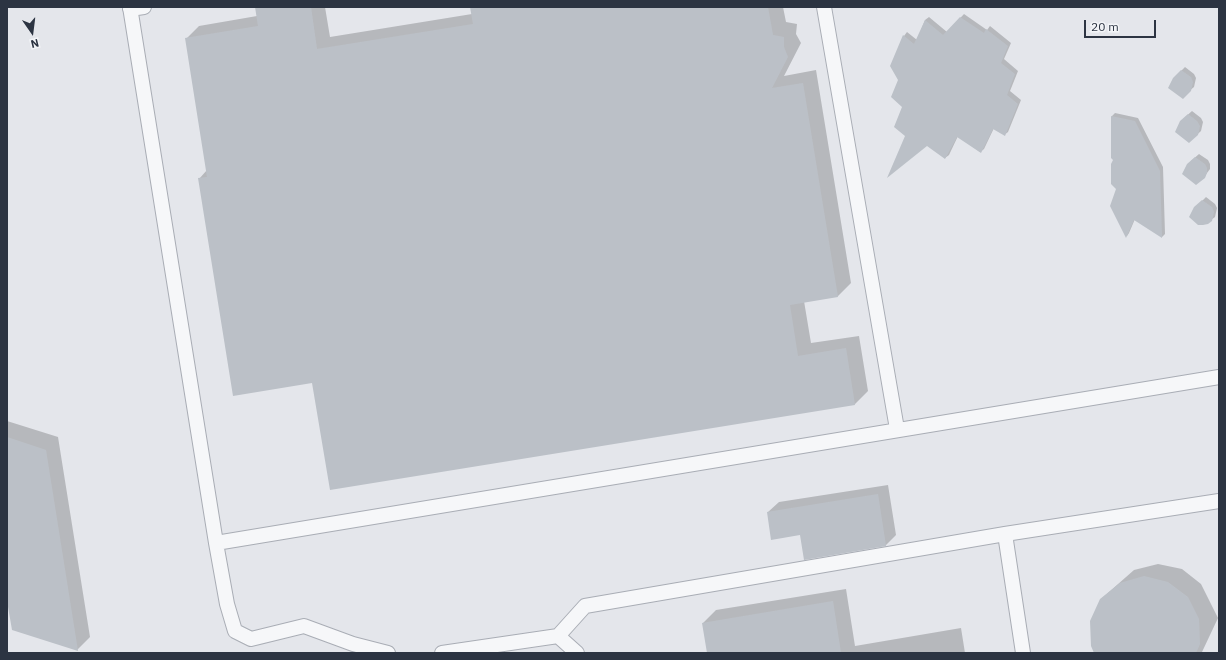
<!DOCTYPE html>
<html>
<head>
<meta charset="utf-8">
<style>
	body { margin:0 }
	#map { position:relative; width:1226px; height:660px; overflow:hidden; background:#e4e6eb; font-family:"IBM Plex Sans",sans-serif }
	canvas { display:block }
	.frame { position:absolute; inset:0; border:8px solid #2c3442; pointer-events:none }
	.north { position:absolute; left:12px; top:12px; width:40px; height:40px; -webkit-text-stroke:3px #f3f5f8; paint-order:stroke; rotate:166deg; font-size:11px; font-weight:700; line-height:16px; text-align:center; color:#2c3442 }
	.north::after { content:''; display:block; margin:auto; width:14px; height:18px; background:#2c3442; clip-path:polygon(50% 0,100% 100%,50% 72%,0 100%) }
	.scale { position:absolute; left:1084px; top:20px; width:72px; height:18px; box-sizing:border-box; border:2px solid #2c3442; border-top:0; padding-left:5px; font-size:12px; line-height:14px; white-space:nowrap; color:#2c3442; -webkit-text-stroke:3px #f3f5f8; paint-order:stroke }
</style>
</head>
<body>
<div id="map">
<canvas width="1226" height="660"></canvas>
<div class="frame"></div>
<div class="north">N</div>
<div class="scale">20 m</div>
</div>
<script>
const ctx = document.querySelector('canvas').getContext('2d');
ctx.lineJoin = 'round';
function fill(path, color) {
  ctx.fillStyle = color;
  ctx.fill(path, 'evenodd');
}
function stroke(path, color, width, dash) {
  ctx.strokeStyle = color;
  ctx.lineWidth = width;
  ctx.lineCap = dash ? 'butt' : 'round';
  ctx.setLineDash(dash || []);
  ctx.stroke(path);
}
fill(new Path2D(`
	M256 7H325L330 37 472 14 471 7H783L786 22 797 24 796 34 801 43 784 76 816 70 851 283 838 296 804 301 811 343 859 336 868 391 855 404 313 382 199 179 207 170 186 39 199 26 257 16Z
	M964 14 987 30 990 26 1011 43 1004 59 1018 71 1010 91 1021 100 1008 132 1004 135 994 128 984 149 980 152 958 136 949 155 945 158 927 145 906 136 899 80 891 66 904 36 907 32 917 40 925 20 929 17 947 32Z
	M1185 67 1194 74 1196 78 1194 87 1182 97 1174 78Z
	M1192 111 1201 118 1203 122 1201 131 1189 142 1182 120Z
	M1115 113 1138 118 1163 167 1165 234 1162 237 1135 219 1129 233 1127 236 1117 189 1114 159 1112 158V116Z
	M1199 154 1208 160 1210 164V169L1204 177 1191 161Z
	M1206 197 1215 204 1217 208 1215 217 1211 220 1195 208Z
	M7 421 58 437 90 637 77 650 7 595Z
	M888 485 896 535 886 545 801 534 768 512 779 502Z
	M1158 564 1182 569 1201 584 1218 618 1202 652 1095 653 1101 599 1134 570Z
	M846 589 855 646 961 628 965 653H708L703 623 716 610Z`), '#0003');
fill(new Path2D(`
	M255 7H311L317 49 473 24 470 7H768L773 35 784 37V47L788 57 772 88 803 83 838 297 790 305 798 356 846 348 855 405 330 490 312 383 233 396 198 178 207 177 185 38 258 26Z
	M960 17 984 33 986 29 1008 46 1001 63 1015 74 1007 95 1018 104 1005 136 993 129 981 153 957 137 945 159 927 146 887 178 905 136 894 127 902 107 891 97 898 80 890 66 903 35 914 44 925 20 943 35Z
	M1181 70 1191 77 1193 82 1191 91 1183 99 1168 88 1173 78Z
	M1188 114 1197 121 1200 126 1198 135 1189 143 1175 132 1180 121Z
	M1111 116 1135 121 1160 171 1162 238 1134 220 1126 238 1110 206 1116 189 1111 184V164L1113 160 1111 158Z
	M1195 157 1205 164 1207 168V173L1205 178 1196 185 1182 174 1187 164Z
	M1202 200 1212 207 1214 212 1212 221 1208 224 1203 225H1198L1189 217 1194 207Z
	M7 437 46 450 78 651 12 630 7 601Z
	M878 494 886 546 804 560 800 535 771 540 767 512Z
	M1144 576 1168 582 1188 597 1199 619 1200 644 1196 653H1094L1091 646 1090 621 1100 599 1120 583Z
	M833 601 841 653H707L702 623Z`), '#bbc0c7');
const service = new Path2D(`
	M130 7 216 543 227 604 235 631 251 639 304 626 353 644 388 653
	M824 7 897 429
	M130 9 144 7
	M1005 534 1023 653
	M216 543 1219 377
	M558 636 585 606 1005 534 1219 501
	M442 653 558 636 577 653`);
stroke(service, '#a9adb5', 16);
stroke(service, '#f6f7f9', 14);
</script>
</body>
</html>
